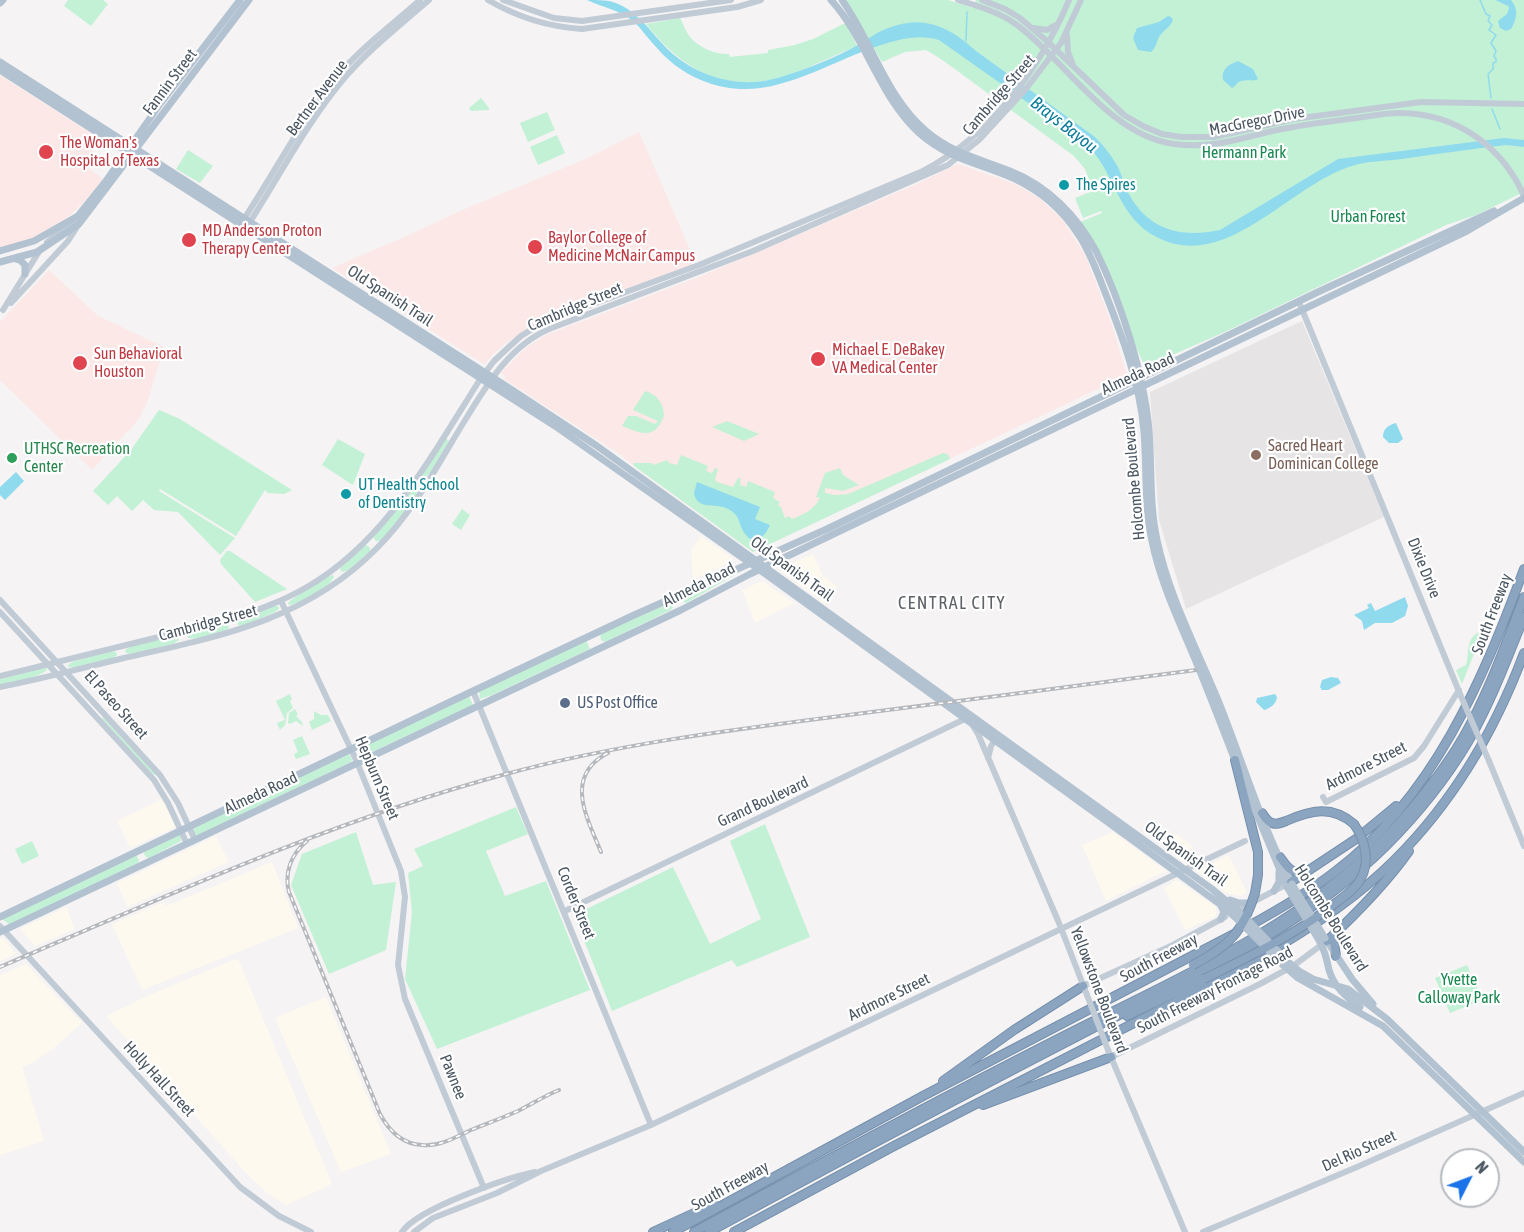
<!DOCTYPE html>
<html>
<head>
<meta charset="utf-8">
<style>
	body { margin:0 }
	#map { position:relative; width:1524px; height:1232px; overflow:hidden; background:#f5f3f3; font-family:"Asap Condensed",sans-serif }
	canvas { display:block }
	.north { position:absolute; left:1440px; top:1148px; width:60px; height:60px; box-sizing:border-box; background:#fff; border:2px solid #b7bbc0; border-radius:50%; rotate:48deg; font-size:16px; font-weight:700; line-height:24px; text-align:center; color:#4a5661 }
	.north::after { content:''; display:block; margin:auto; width:21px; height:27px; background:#1a73e8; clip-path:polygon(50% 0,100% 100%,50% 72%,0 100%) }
</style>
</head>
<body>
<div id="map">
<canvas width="1524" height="1232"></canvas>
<div class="north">N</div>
</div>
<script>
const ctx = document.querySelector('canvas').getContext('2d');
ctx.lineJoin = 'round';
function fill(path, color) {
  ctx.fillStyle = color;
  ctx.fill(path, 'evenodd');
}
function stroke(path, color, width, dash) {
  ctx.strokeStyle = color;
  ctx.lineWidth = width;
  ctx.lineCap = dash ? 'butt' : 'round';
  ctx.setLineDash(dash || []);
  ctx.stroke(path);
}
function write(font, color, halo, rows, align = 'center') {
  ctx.font = font + ' "Asap Condensed",sans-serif';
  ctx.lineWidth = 4.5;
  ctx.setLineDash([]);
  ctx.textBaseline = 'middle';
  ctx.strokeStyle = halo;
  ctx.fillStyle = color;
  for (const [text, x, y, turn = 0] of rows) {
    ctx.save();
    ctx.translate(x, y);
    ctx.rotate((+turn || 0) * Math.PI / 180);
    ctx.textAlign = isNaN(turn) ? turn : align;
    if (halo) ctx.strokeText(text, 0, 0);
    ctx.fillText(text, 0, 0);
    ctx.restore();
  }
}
fill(new Path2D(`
	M701 536 733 558V561L693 580 691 550Z
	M813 554 823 576 837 586 825 604 781 571 784 567Z
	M762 581 794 603 755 623 742 590Z
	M162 799 176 827 130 848 117 821Z
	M1113 832 1166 871 1106 901 1082 845Z
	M1174 833 1190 844 1197 857 1185 862 1164 847Z
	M216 836 229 862 127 907 117 883Z
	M1229 855 1247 893 1240 896 1226 893 1196 871Z
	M272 862 298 928 142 990 112 924 164 902 166 906Z
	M1177 880 1216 907V916L1185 930 1164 888Z
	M66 907 75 929 35 946 20 929Z
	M3 938 16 954 0 961V939Z
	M236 959 239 961 332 1184 286 1205 267 1193 246 1173 106 1016 147 996Z
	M26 964 82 1023 55 1047 34 1062 22 1067 44 1141 0 1155V975Z
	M326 997 391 1154 341 1172 275 1018Z`), '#fdf9ef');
fill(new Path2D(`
	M1302 321 1384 517 1186 609 1159 520 1150 392Z`), '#e6e4e5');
fill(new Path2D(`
	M0 75 101 140 83 164 103 179 81 205 62 222 34 238 0 248Z
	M639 132 693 257 692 265 564 311 533 325 503 345 484 364 332 268 407 236 458 212 588 158Z
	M958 164 1015 184 1039 198 1062 219 1085 255 1111 322 1127 375 753 552 634 466 621 455 504 379 506 377 501 373 527 347 546 335 704 275 919 183Z
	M49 270 98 316 164 347 148 400 138 420 92 470 0 380V322Z`), '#fce8e6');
fill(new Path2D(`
	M68 0H103L108 4 91 26 64 6Z
	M846 0H948L973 8 976 0H1524V192L1476 215 1446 225 1227 331 1145 367 1080 222 1102 213 1101 211 1083 218 1075 198 1093 191 1085 169 1074 156 941 59 926 50 905 52 882 62Z
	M680 18C683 23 685 30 689 36 698 47 715 55 729 54L730 57 768 53V50L795 45 813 39 843 24H846L857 46C830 57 802 72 774 79 719 93 679 65 646 24Z
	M481 98 489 108V110L471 111 469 108Z
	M547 112 555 130 528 142 520 123Z
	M557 135 565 153 538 165 530 147Z
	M188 150 213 166 200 183 176 169Z
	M645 391C657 394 664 404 664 416 655 439 643 435 622 426L628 416H636L655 424 658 421 633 410Z
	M159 410 180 419 292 490 284 494 268 493 265 490 236 536 160 489 159 491 235 538 220 555 178 512 154 510 143 500 132 511 117 496 108 505 93 491 131 450Z
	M727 421 759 434 744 441 712 427Z
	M446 438 449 441 430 473 424 478 422 476 423 472Z
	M338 439 365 454 353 485 322 465Z
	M943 453 948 454 950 459 753 552 634 466 633 463H652L653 465 667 460 669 463 677 465 681 455 708 466 706 471 712 473 715 468 718 469 715 480 717 482 733 487 738 478 741 479 740 485 746 487 748 481 775 492 773 498 780 502 778 505 781 507 785 518 789 516 792 519C804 514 813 511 820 498L816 497 825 473 840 468 843 475 859 485 843 491 825 488V493L835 495 848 494Z
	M417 484 419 486C415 506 394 526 380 541H376L373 537Z
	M462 509 470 515 461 530 452 524Z
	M365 544 370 548V551L349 570 342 572 340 569 344 563Z
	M227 551H230L287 589 255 602 221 564 220 560Z
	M745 569 686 603 683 601 684 598Z
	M333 575 334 577C327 590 303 603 289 605L288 603C294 597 325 576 333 575Z
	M670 603 673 607 671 610 605 642 601 640 600 634Z
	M273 606H278L279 609 275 612 243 626 238 625 237 622 242 618Z
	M224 624 228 625 229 628C219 635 200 640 188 638L187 635 191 632Z
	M1483 631 1462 684 1456 670 1466 665C1470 652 1465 635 1483 631Z
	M175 636 178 637 179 640 173 644 130 654 126 653 125 650 131 646Z
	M586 640 590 649 492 695 480 699 479 691Z
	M110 651 116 652 117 655 113 658 72 668 67 666 72 662Z
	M47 668V670C35 679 15 683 0 684V679L38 669Z
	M290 694 292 700 290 701 293 708 287 713 285 725 280 730 277 723 285 720 276 701Z
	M469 696 473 705 361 757 357 749Z
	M295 709 298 714 296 716 302 722 303 726 296 721 290 724 288 723 289 713Z
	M314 711 321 715H328L331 721 312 730 309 722 314 719Z
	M103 717 156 774 154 775 150 772 102 719Z
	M302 736 310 754 296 759 294 754 298 752 293 740Z
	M349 754 352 759 351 762 198 835 195 834 193 828Z
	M516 807 528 834 486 851 505 896 546 881 590 990 437 1049 405 979 412 912 408 873 423 866 414 849Z
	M765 824 810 937 737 967 732 960 612 1011 574 915 673 867 710 944 761 919 730 841Z
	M356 832 373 885 396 882 386 950 329 974 291 885 302 854Z
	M180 834 181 841 149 858 146 857 144 854 145 849Z
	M32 841 39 856 22 864 15 849Z
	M136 855 139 860 138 863 10 925 2 919Z
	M1467 965 1482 1000 1450 1013 1435 978Z`), '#c3f1d5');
fill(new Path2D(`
	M587 0C594 0 603 0 609 1 631 6 645 24 659 40 683 68 718 84 755 82 780 81 835 58 858 45 864 42 870 37 877 33 917 13 944 22 976 51L1095 137C1104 146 1111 155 1118 167 1123 178 1126 191 1133 201 1155 233 1185 237 1220 230L1338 159 1504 138 1524 140V147L1506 145C1471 149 1436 154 1402 159 1385 161 1367 161 1352 166 1288 185 1223 278 1151 234 1116 212 1114 169 1085 143L939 40C919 34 901 39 881 45 830 61 779 98 724 87 698 82 674 68 657 48 648 39 642 29 633 21 619 10 602 7 587 0Z
	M1495 0H1511C1519 9 1517 19 1511 29L1506 31 1500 28 1498 21 1507 14 1509 8 1508 6Z
	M1168 16 1171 17 1173 20C1170 27 1167 28 1162 33 1156 39 1158 46 1151 52L1138 50 1133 38 1137 28 1159 22Z
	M1238 61 1253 69 1258 79C1252 82 1248 79 1241 81 1237 82 1236 86 1232 88L1223 80C1221 69 1228 65 1238 61Z
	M1396 423 1403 439 1398 443H1389L1383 437C1383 429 1388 425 1396 423Z
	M16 472 24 481 5 500 0 495V487Z
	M697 482 760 507 755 519 770 525C766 534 756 548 746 535 738 526 742 516 728 509 715 502 697 511 694 493Z
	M1405 597 1408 606 1405 616 1392 623H1375L1364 630 1362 621 1354 615 1369 608 1367 605 1371 603 1375 611Z
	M1331 677 1338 678 1341 683 1328 690H1322L1320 687 1322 680Z
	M1275 694 1277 697C1276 704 1271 708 1264 710L1256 702 1257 698Z`), '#90daee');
stroke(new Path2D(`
	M1480 0 1486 14 1490 16 1488 21 1492 25 1489 30 1496 35 1491 43 1496 51 1494 56 1496 59V62L1493 63V69L1488 74 1491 98
	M966 41 967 12
	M1492 109 1500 129`), '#90daee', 1.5);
const highway = new Path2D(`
	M1235 760 1258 852V875L1255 893
	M1262 813C1265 817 1267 822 1272 823 1277 825 1281 823 1286 821 1311 810 1332 805 1354 824
	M1280 857C1287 867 1292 875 1305 871
	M1291 882 1356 839 1396 806
	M1247 927C1278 910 1308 893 1336 871 1434 796 1482 682 1524 569
	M1333 936 1336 956
	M1327 941C1357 913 1385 885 1409 851
	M1127 1016 1204 979
	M943 1081 1014 1030 1083 986
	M983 1105 1111 1057
	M653 1232 714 1204
	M673 1232 923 1096 1234 934
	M694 1232C815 1166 936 1101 1058 1039 1169 982 1291 932 1381 842 1409 814 1444 771 1464 736 1489 692 1506 643 1524 597
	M709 1232C832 1165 954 1100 1078 1036 1186 980 1299 932 1386 846 1417 815 1446 779 1468 742 1491 702 1507 659 1524 617
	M734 1232 894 1146 1251 963C1297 936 1343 908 1382 872 1447 812 1493 736 1524 653`);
stroke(highway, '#7690ad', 10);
stroke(new Path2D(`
	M488 0C517 17 548 27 582 29L737 7 761 0
	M503 0 554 18 582 21 731 0
	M958 0C978 6 999 12 1017 25 1066 61 1110 136 1174 144 1214 149 1240 138 1277 130 1301 125 1325 122 1349 119 1366 117 1383 113 1399 113 1456 113 1502 146 1524 196
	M982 0 1005 9 1020 18 1048 42 1124 115 1143 126 1162 134 1181 137H1214L1294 119 1421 102 1524 104
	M1034 28 1047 30 1058 24
	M1067 35 1068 52 1073 65
	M242 222C273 175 300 123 335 79 359 49 392 25 420 0
	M248 225C279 177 305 126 341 82 366 52 399 26 429 0
	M47 242 74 220
	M1299 302 1460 694
	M11 303 68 241 77 227
	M3 310 40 250
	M0 600 160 775 178 803 195 840
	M281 601 357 762 401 871 405 897 398 965 405 999 484 1188
	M0 612 154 780 168 803 187 844
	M0 676 232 619C258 610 283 601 307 587 387 541 433 453 481 378L494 361 510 346 521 336 542 323 699 265 923 171C990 136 1040 69 1069 0
	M0 687C42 679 82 668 124 658 218 637 307 620 377 548 415 510 439 462 467 417 488 383 510 346 549 329L753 251 948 165 979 140 1025 90 1061 43 1081 0
	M473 691 651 1125
	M973 726 978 734 1059 923 1087 995
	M988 758 991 746 997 737
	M1489 761 1524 846
	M1323 797 1326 802 1414 758 1424 746 1459 690
	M565 911 969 717
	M1234 912 1289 883
	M0 926 240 1187 279 1216 311 1232
	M1083 986 1173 945 1225 917
	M1108 1050 1185 1232
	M1111 1057 1260 984 1293 966 1324 943
	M402 1232C417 1209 506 1178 535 1172
	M414 1232 433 1218 497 1193 541 1171 651 1125 1245 841
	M1203 1232 1357 1167 1524 1093`), '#c1cbd6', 6);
stroke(new Path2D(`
	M831 0C867 40 879 96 919 133 948 159 979 163 1013 178 1039 190 1062 209 1078 234 1089 250 1096 269 1103 287 1121 333 1140 382 1144 432 1147 468 1144 505 1152 541 1161 586 1182 627 1199 669 1212 701 1224 732 1236 763
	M842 0C872 42 886 97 926 131 951 153 980 159 1010 171 1048 186 1077 216 1096 251 1121 301 1144 375 1149 430 1152 467 1149 503 1157 540 1169 597 1198 651 1220 705 1243 763 1263 829 1292 884
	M0 3 3 0
	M0 62 509 388 597 446 1212 889 1243 915
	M0 70 555 426 764 573 1135 842 1221 905 1238 920
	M0 251 34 241 78 216 106 181 160 104 240 0
	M16 259 20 260 25 265V274
	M0 262 37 252 79 224 249 0
	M1242 779 1287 887
	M1274 891 1279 882V872
	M1230 900 1239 903H1251
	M1221 906 1224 912 1221 919
	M0 917 473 691 632 616 827 529 1320 291 1494 211
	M0 932 681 610 750 574 1467 231 1524 198
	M1325 938 1352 979 1373 1004
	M1320 942C1325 951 1327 960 1329 970 1334 987 1346 997 1360 1007
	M1287 961 1299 971 1313 979 1348 989 1387 1019 1524 1152
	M1282 964 1298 978 1383 1026 1524 1162`), '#b3c2d1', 7);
stroke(highway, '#8ba5c1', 8);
const rail = new Path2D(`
	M307 841C291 854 284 873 289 892L380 1114C389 1131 403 1144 422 1145 439 1147 456 1137 471 1130 486 1124 502 1118 518 1111 532 1104 544 1096 559 1090
	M601 852C587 818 563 776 608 753
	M0 967C166 896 331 821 506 774 621 743 738 729 856 714 969 700 1083 685 1196 670`);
stroke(rail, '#b5b8bd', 4);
stroke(rail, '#fff', 1.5, [4.5]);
const highwayBridge = new Path2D(`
	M1193 965C1229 946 1243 932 1255 893
	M1204 979C1250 956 1297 934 1337 902 1345 896 1355 889 1360 880 1371 862 1365 840 1354 824`);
stroke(highwayBridge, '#7690ad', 10, []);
stroke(new Path2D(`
	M1460 694 1489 761
	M1087 995 1108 1050`), '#c1cbd6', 6);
stroke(new Path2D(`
	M1292 884 1325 938
	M1287 887 1320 942
	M1243 915 1287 961
	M1238 920 1282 964`), '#b3c2d1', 7);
stroke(highwayBridge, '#8ba5c1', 8);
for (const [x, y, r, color] of [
	[46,152,8,"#e0444e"],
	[1064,185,6,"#0f9aa8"],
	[189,240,8,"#e0444e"],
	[535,247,8,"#e0444e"],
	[818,359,8,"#e0444e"],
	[80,363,8,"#e0444e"],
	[1256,455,6,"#8d6e63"],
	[12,458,6,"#2e9e5b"],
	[346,494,6,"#0f9aa8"],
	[565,703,6,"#5c6f8a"]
]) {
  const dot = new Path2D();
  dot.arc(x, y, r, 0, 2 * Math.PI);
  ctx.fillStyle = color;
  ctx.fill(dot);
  stroke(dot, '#fff', 2);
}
write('16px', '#4a5661', '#fff', [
	["Fannin Street",170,82,-53],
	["Cambridge Street",999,95,-49],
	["Bertner Avenue",317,98,-53],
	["MacGregor Drive",1257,121,-11],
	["Old Spanish Trail",390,296,33],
	["Cambridge Street",575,307,-23],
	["Almeda Road",1138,374,-25],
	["Holcombe Boulevard",1134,479,-95],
	["Dixie Drive",1424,568,68],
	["Old Spanish Trail",792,569,36],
	["Almeda Road",699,585,-27],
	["South Freeway",1492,614,-69],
	["Cambridge Street",208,623,-15],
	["El Paseo Street",116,705,48],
	["Ardmore Street",1366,766,-27],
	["Hepburn Street",377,778,67],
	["Almeda Road",261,793,-25],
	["Grand Boulevard",763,802,-25],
	["Old Spanish Trail",1186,854,36],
	["Corder Street",576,903,68],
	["Holcombe Boulevard",1331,918,58],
	["South Freeway",1159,958,-28],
	["Yellowstone Boulevard",1099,990,69],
	["South Freeway Frontage Road",1215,990,-27],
	["Ardmore Street",889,997,-26],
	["Pawnee",453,1077,68],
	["Holly Hall Street",159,1079,47],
	["Del Rio Street",1359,1151,-24],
	["South Freeway",730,1186,-29]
]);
write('16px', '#be3a42', '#fff', [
	["The Woman's",60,143],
	["Hospital of Texas",60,161],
	["MD Anderson Proton",202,231],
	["Therapy Center",202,249],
	["Baylor College of",548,238],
	["Medicine McNair Campus",548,256],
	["Michael E. DeBakey",832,350],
	["VA Medical Center",832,368],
	["Sun Behavioral",94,354],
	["Houston",94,372]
], 'left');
write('16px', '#17864f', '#fff', [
	["Hermann Park",1244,153],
	["Urban Forest",1368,217],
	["Yvette",1459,980],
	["Calloway Park",1459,998]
]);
write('16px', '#0d838f', '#fff', [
	["The Spires",1076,185],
	["UT Health School",358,485],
	["of Dentistry",358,503]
], 'left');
write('16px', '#785e54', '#fff', [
	["Sacred Heart",1268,446],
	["Dominican College",1268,464]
], 'left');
write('16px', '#27864d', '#fff', [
	["UTHSC Recreation",24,449],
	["Center",24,467]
], 'left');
write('16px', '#4e5e75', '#fff', [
	["US Post Office",577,703]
], 'left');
write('italic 18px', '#0c7c9b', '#fff', [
	["Brays Bayou",1064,125,38]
]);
ctx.letterSpacing = '1.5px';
write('18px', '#5f6368', '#fff', [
	["CENTRAL CITY",952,603]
]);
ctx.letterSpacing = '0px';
</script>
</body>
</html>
